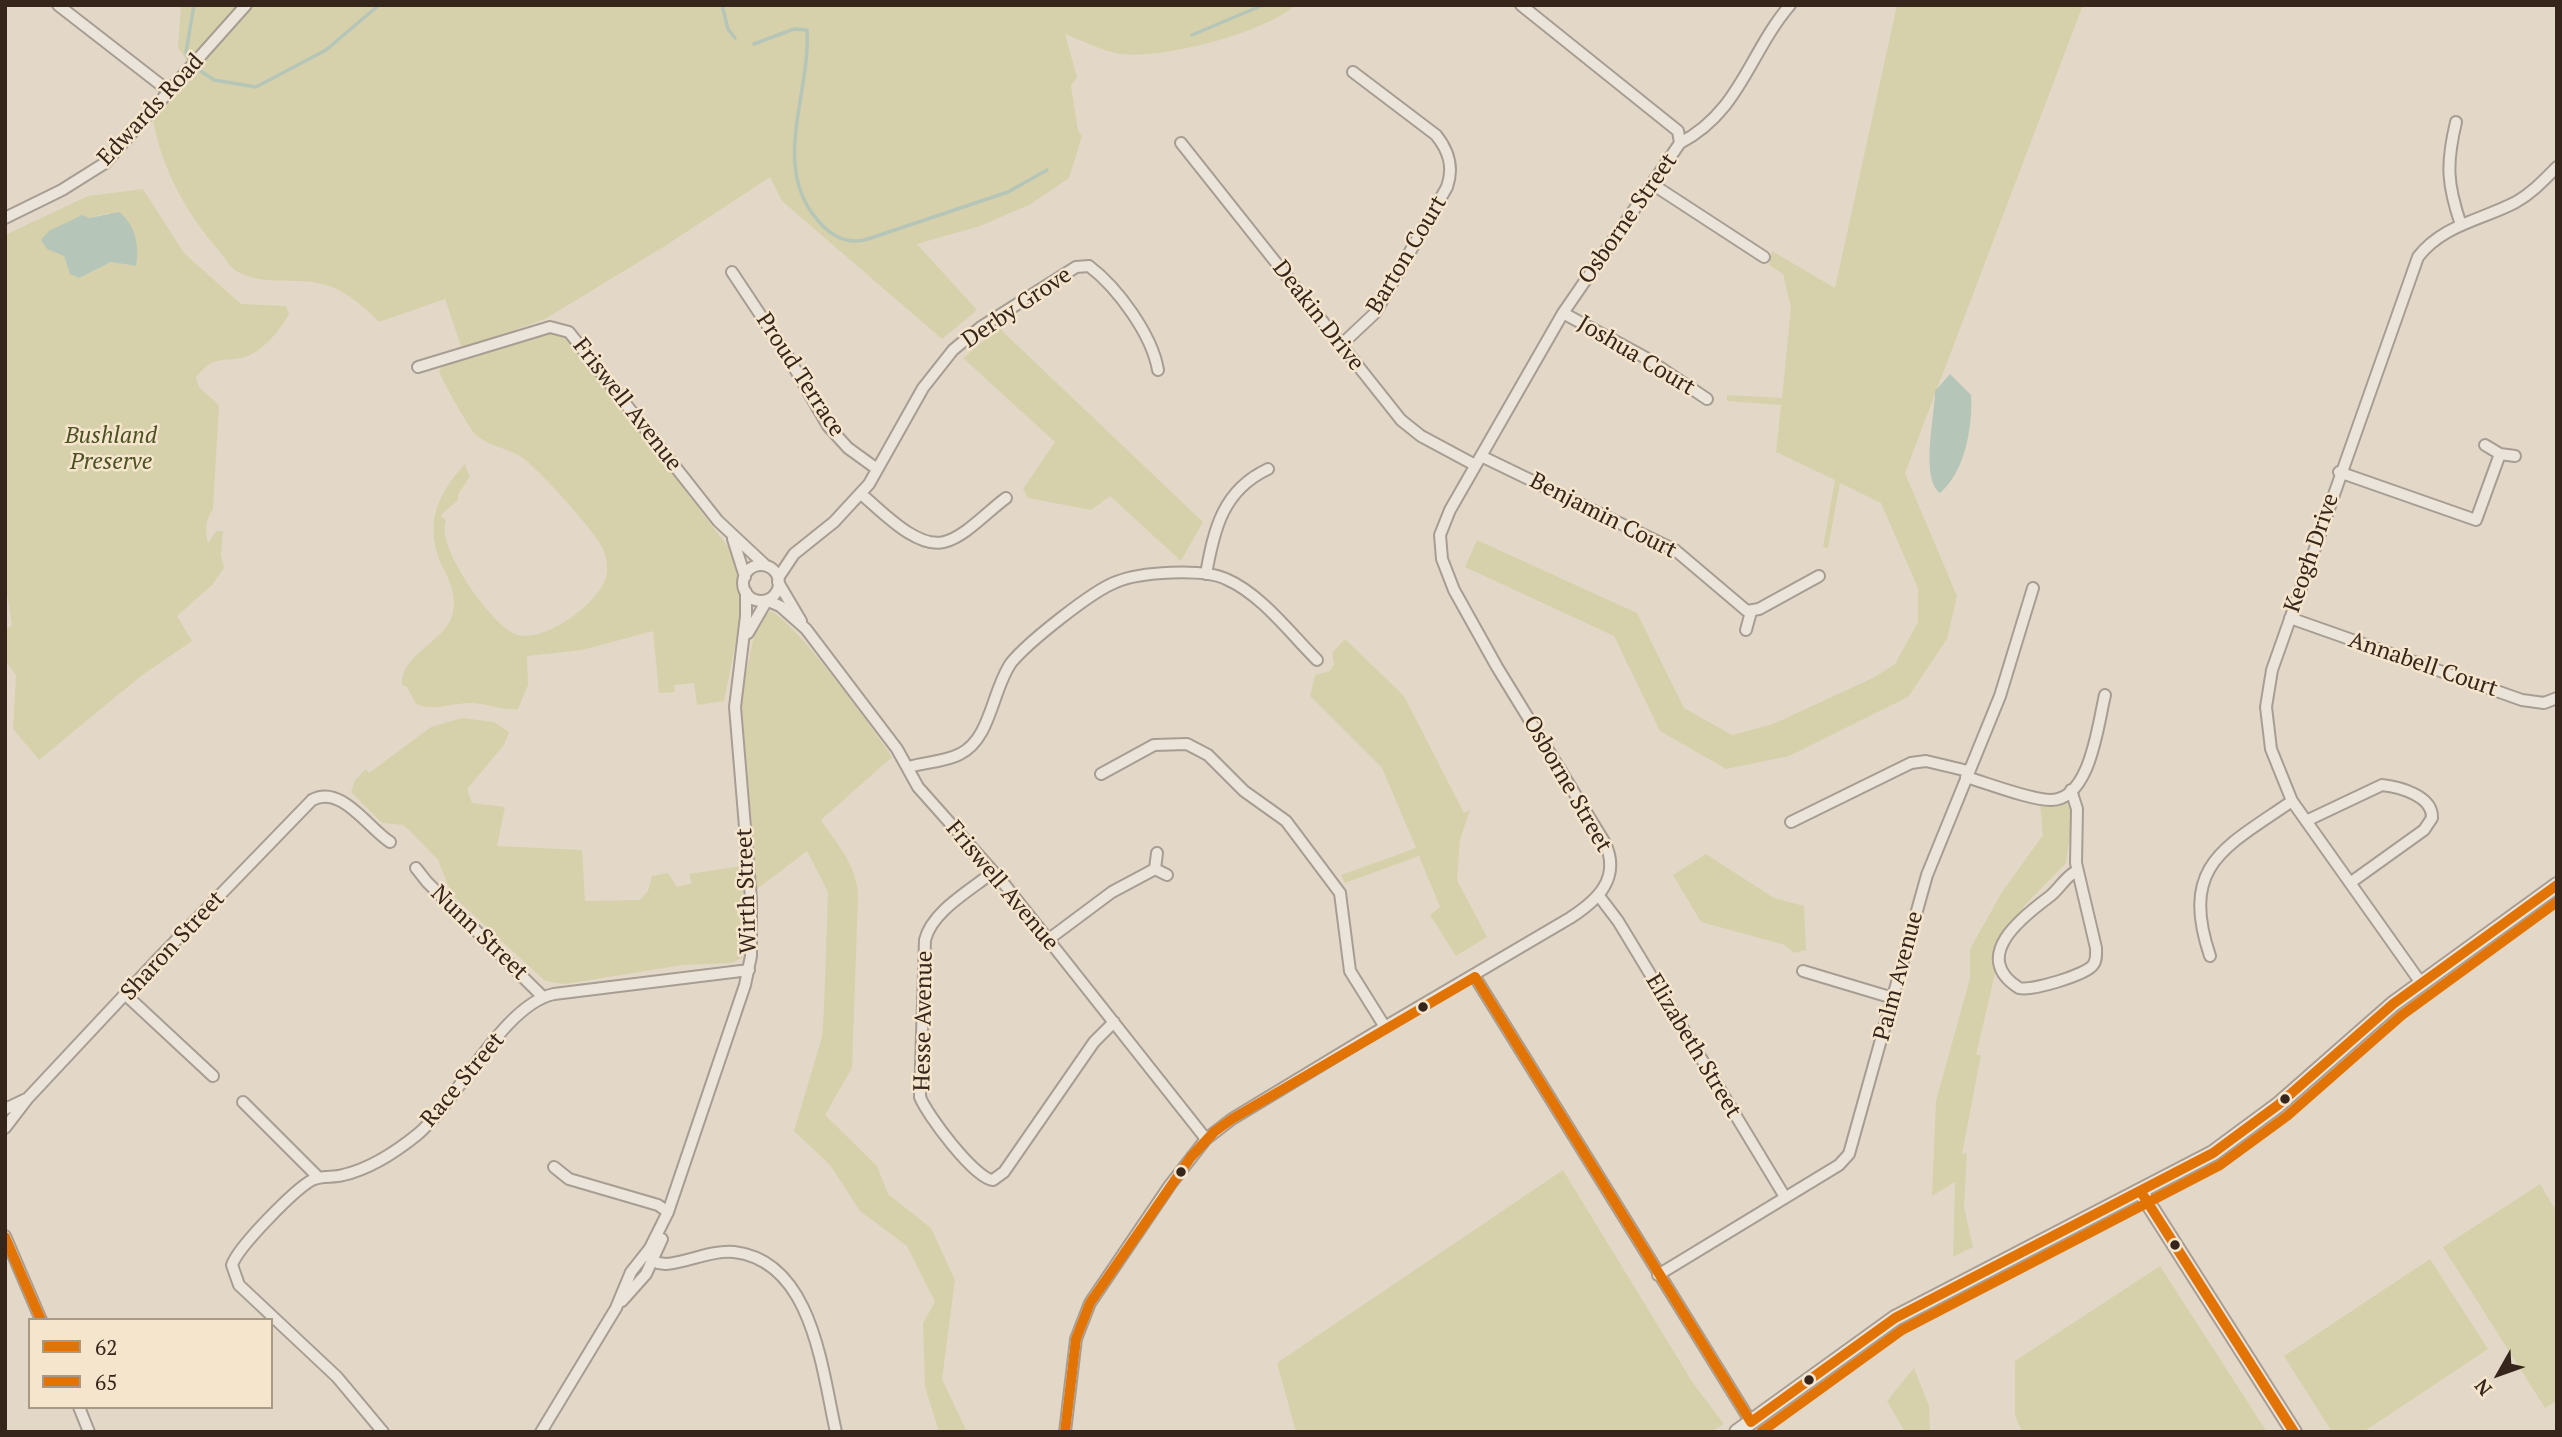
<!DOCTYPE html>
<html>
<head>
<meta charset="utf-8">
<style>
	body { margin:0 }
	#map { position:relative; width:2562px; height:1437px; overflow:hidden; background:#e3d8c8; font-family:"PT Serif",serif }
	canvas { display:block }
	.frame { position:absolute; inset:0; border:7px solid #35251b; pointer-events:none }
	.legend { position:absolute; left:28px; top:1318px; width:245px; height:91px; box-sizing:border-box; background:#f5e5cd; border:2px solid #a89886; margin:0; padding:9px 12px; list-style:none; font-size:21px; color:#35251b }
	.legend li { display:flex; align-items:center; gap:14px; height:35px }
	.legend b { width:35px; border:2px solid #a89886 }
	.north { position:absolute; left:2464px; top:1339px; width:70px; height:70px; -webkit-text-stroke:5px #f5e5cd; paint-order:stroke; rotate:230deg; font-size:19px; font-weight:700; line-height:28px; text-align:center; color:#35251b }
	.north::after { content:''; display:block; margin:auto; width:24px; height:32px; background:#35251b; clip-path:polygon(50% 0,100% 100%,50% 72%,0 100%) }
</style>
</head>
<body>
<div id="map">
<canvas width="2562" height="1437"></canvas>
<div class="frame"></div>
<ul class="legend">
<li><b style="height:9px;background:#e17404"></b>62</li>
<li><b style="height:9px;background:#e17404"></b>65</li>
</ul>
<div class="north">N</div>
</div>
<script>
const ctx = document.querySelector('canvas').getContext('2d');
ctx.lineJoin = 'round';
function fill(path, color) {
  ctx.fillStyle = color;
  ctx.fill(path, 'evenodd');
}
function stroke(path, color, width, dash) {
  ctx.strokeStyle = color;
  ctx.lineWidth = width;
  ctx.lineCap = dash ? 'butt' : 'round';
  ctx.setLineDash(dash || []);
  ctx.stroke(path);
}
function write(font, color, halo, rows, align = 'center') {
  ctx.font = font + ' "PT Serif",serif';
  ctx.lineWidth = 5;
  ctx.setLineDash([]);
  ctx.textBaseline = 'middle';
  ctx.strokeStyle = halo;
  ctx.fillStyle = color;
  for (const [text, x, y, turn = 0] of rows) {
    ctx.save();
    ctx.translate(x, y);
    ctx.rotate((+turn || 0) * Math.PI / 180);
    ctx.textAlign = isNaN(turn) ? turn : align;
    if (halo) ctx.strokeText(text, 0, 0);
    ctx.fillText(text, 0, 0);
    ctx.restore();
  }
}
fill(new Path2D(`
	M181 5H1295C1266 33 1155 62 1115 53 1098 49 1081 40 1065 34L1077 77 1071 86 1078 130 1082 136 1069 178 1031 204 980 226 917 244 977 310 942 339 782 201 770 177 665 246 545 319 462 349 445 299 379 322C364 307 345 289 322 284 296 277 263 286 238 272 231 269 225 258 220 252 187 214 162 170 153 120L196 74 178 48Z
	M1897 5H2083L1905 473 1957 596 1947 639 1908 697 1789 756 1726 769 1660 731 1614 636 1465 567 1477 540 1637 613 1684 708 1732 735 1773 724 1875 677 1895 664 1918 622V588L1881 503 1840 483 1828 548 1823 547 1835 480 1776 452 1781 405 1727 401V395L1782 398 1791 308 1783 274 1769 265 1772 251 1835 288Z
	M143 189 184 253 241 304 286 306 289 314C282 328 265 348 250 355 227 365 215 351 196 378L199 387 219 405 213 509C205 520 205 531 208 543L216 531H223L221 555 224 568 212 585 177 616 192 641 141 676 39 760 13 729 16 675 5 661V630L12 625 5 583V235L88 196ZM109 213 136 266 111 262 79 278 70 273 64 256 89 218Z
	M999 328 1203 522 1181 561 1110 496 1091 510 1028 498 1023 489 1055 442 963 358Z
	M550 333 563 334 575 346 735 556 740 576 741 617 724 701 697 705 694 683 674 685 675 692 659 693 653 631 582 650 527 656 528 685 518 709C502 711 489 704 473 703 453 702 436 712 416 704L407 687 402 685C400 653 448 641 453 612 456 594 450 581 442 566 424 524 436 496 465 464L470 477 458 494V500L441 515 446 521C435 546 491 624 515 634 542 645 596 605 605 580 609 571 607 559 603 549 596 532 539 470 523 458 509 448 489 447 476 435 471 431 441 379 439 371L443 365Z
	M770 611C793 618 875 731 892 757L821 820C838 845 858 867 858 898L852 1068 825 1115 877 1166 888 1194 931 1228 955 1280 942 1379 967 1432H939L925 1387 923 1323 935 1302 907 1246 860 1211 830 1165 794 1131 822 1037 824 1008 828 892 807 851 757 889 741 697 756 626Z
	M1345 639 1404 696 1464 813 1470 810 1460 840 1457 880 1487 937 1456 956 1430 915 1440 907 1419 856 1345 883 1341 875 1416 848 1382 768 1310 696 1315 675 1330 671 1334 664 1332 653Z
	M462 718 494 722 509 732 504 745 467 789 472 803 505 807 497 846 582 850 585 901 640 900 648 891 652 876 668 873 677 887 692 883 689 874 741 866 745 922 742 958 732 963 683 965 565 984 545 981 452 895 438 860 408 829 403 825 382 823 351 792 355 780 366 769 369 773 431 727Z
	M2064 801 2070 806 2072 818 2066 863 2026 904 1997 941 1993 955 1996 969 1976 1055H1981L1962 1154 1967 1153 1964 1207 1973 1247 1953 1257 1955 1182 1932 1196 1936 1101 1970 978V949L2002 892 2043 835 2040 803Z
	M1706 854 1774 898 1804 906 1806 950 1794 953 1785 945 1701 922 1673 875Z
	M1563 1170 1693 1383 1724 1424 1711 1432H1296L1277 1363Z
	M2540 1184 2557 1212V1401L2545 1408 2443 1247Z
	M2430 1259 2488 1349 2363 1432H2332L2284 1356Z
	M2160 1266 2267 1432H2022L2015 1416V1361Z
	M1914 1368 1929 1406 1930 1432H1905L1887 1401Z`), '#d6d1aa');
fill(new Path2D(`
	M119 212C135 224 140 246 136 266L111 262 79 278 70 274 64 256 47 249 41 240 49 231 82 215 89 218Z
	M1950 374 1971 395C1973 426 1965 472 1940 493 1920 478 1935 415 1935 391Z`), '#b5c6b9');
stroke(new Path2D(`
	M722 5 728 29 735 38
	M1192 35 1263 5
	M754 44 794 29 807 30C811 97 767 172 824 227 837 239 850 244 868 239L1008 192 1047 170
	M190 62 186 52 194 5
	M199 70 214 80 256 87 326 50 379 5`), '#b5c6b9', 3.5);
const minor = new Path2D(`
	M58 5 170 92
	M1521 5 1678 131 1680 143
	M2456 122C2446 164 2447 184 2461 225
	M1181 143 1401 420 1421 436 1475 465
	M1652 184 1764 257
	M5 218 62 190 105 163 246 5
	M732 272 787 355 828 426 848 448 877 469
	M1563 313 1646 358 1707 399
	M1341 345 1375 313 1447 187C1454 167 1449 151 1436 135L1353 72
	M418 367 550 327 569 332 718 521 764 564
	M2485 445 2500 454 2515 456
	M1481 456 1675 550 1747 611 1759 609 1819 576
	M2339 472 2476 520 2500 454
	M861 494C881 510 916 549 944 542 965 537 988 511 1006 498
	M733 539 745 577
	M743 583a18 18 0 1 1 36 0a18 18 0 1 1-36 0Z
	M1206 574C1214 529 1223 490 1268 469
	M778 578 794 554 834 522 869 484 923 388 953 350 981 327 1076 267 1089 266C1118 288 1152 335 1158 370
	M778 582 801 621
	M768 601 780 606 806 629 897 749 918 787 1005 885 1206 1139
	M2290 618 2522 700 2544 703 2557 698
	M1746 630 1751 612
	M748 633 766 602
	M909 767C925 762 945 762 960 754 991 739 992 690 1011 663 1027 643 1092 591 1116 582 1140 572 1202 568 1226 579 1261 594 1290 633 1317 660
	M1101 774 1154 745 1187 744 1208 755 1244 791 1286 821 1340 893 1350 971 1385 1027
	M1966 777C1987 783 2030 800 2051 800 2091 799 2098 723 2105 695
	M2071 790 2077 809 2076 863 2096 948C2096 954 2097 960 2093 965 2086 975 2032 991 2019 988 1970 957 2022 917 2049 897 2060 889 2065 876 2077 871
	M2306 821 2382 785C2400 787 2433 796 2432 818L2424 830 2350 883
	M1791 822 1911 763 1926 761 1968 771
	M1157 853 1155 869 1167 875
	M416 868 427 882 542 996
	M993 872C971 890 932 911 925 940L920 1097C927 1115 975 1179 993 1180L1004 1172 1094 1042 1114 1022
	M1599 896 1618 921 1785 1197
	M1049 939 1112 892 1155 869
	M2210 956C2179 864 2226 847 2292 801
	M1803 971 1893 998
	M1475 977 1751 1422
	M2421 983 2292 801 2271 749 2266 707 2272 670 2418 257C2442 225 2482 220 2516 202 2532 193 2544 180 2557 167
	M127 996 213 1076
	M243 1102 318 1177
	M5 1109 26 1099
	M5 1128 28 1098 158 959 312 800C341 784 368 828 390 842
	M554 1167 569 1179 658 1205 668 1212
	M5 1236 41 1320
	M646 1254 658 1263 666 1264C689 1262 711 1250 734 1252 813 1261 822 1371 836 1432
	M1658 1275 1839 1165 1849 1154 1927 875 2000 696 2033 588
	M622 1301 646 1274 662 1239
	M79 1407 89 1432
	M383 1432 337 1377 239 1285 232 1265C238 1247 294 1190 312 1180 321 1175 333 1178 343 1175 370 1169 397 1151 418 1134 457 1101 504 1004 554 994L749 970
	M541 1432 616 1308 631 1272 650 1248 668 1212 745 985 751 956V899L735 707 746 616V592
	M1065 1432 1076 1339 1090 1303 1170 1185 1206 1139 1232 1119 1371 1035 1570 918C1598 900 1621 878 1605 843L1497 667 1454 590 1442 559 1440 535 1450 510 1563 313 1680 143C1740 112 1749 53 1790 5`);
const tertiary = new Path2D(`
	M2141 1192 2294 1432
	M1737 1432 1895 1318 2213 1153 2278 1105 2393 1004 2557 885`);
stroke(minor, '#a79d92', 14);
stroke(tertiary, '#a79d92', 18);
stroke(minor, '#ebe4da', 10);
stroke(tertiary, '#ebe4da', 14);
stroke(new Path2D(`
	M1475 977 1751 1422
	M2141 1192 2294 1432
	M5 1237 41 1320
	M1751 1422 1895 1318 2213 1153 2278 1105 2393 1004 2557 885
	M1065 1432 1076 1339 1090 1303 1191 1157 1214 1132 1232 1119 1475 977`), '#e17404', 10);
stroke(new Path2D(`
	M1761 1432 1902 1330 2220 1165 2287 1116 2402 1015 2557 902`), '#e17404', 10);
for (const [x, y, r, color] of [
	[1423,1007,6,"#35251b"],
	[2285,1099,6,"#35251b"],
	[1181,1172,6,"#35251b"],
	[2175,1245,6,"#35251b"],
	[1809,1380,6,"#35251b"]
]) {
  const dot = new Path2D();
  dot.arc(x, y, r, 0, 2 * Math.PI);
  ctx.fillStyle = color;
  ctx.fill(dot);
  stroke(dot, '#f5e5cd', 2.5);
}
write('23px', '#35251b', '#f5e5cd', [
	["Edwards Road",151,110,-47],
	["Osborne Street",1628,219,-55],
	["Barton Court",1407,255,-59],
	["Derby Grove",1017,308,-34],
	["Deakin Drive",1318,316,52],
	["Joshua Court",1636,356,31],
	["Proud Terrace",800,375,57],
	["Friswell Avenue",627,405,52],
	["Benjamin Court",1603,516,27],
	["Keogh Drive",2312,553,-71],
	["Annabell Court",2423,665,19],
	["Osborne Street",1567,784,60],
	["Friswell Avenue",1002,886,50],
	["Wirth Street",747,891,-92],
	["Nunn Street",479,933,44],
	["Sharon Street",173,946,-47],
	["Palm Avenue",1899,976,-75],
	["Hesse Avenue",924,1021,-89],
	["Elizabeth Street",1693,1046,59],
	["Race Street",463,1080,-50]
]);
write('italic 23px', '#4b5122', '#f5e5cd', [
	["Bushland",111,436],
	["Preserve",111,462]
]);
</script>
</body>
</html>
